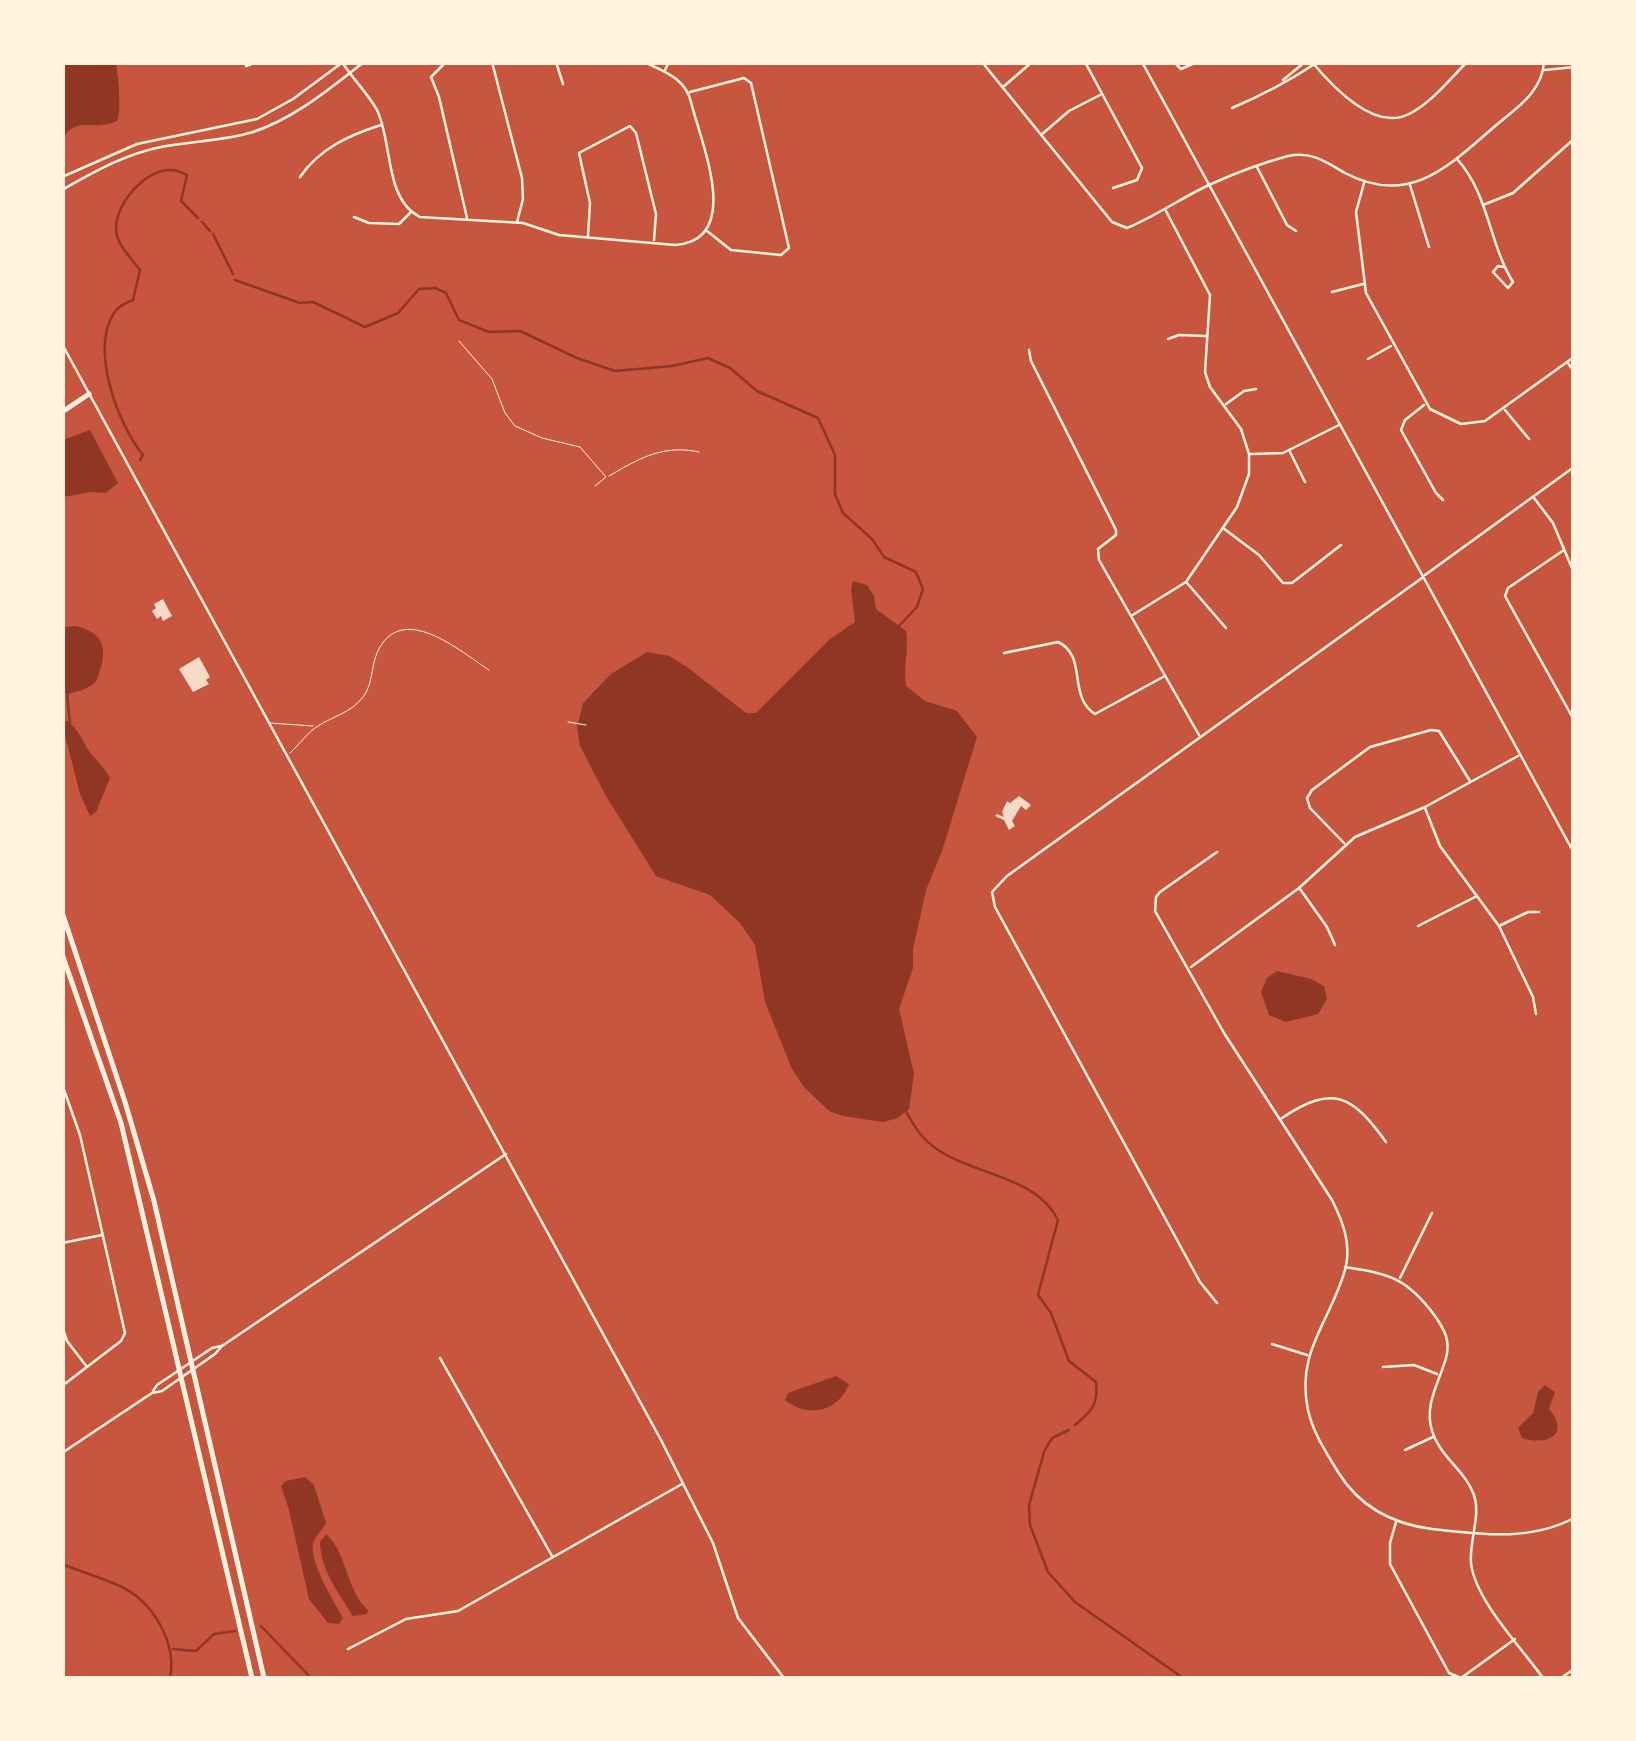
<!DOCTYPE html>
<html>
<head>
<meta charset="utf-8">
<style>
	body { margin:0 }
	#map { position:relative; width:1636px; height:1741px; overflow:hidden; background:#c8553d; font-family:"Alegreya Sans",sans-serif }
	canvas { display:block }
	.frame { position:absolute; inset:0; border:65px solid #fff3e0; pointer-events:none }
</style>
</head>
<body>
<div id="map">
<canvas width="1636" height="1741"></canvas>
<div class="frame"></div>
</div>
<script>
const ctx = document.querySelector('canvas').getContext('2d');
ctx.lineJoin = 'round';
function fill(path, color) {
  ctx.fillStyle = color;
  ctx.fill(path, 'evenodd');
}
function stroke(path, color, width, dash) {
  ctx.strokeStyle = color;
  ctx.lineWidth = width;
  ctx.lineCap = dash ? 'butt' : 'round';
  ctx.setLineDash(dash || []);
  ctx.stroke(path);
}
fill(new Path2D(`
	M65 62 116 63C118 75 122 112 117 121 92 132 78 115 63 138Z
	M90 430 118 483 106 493 91 492 63 497V440Z
	M853 581 867 585 874 596 876 609 906 631C909 651 903 667 906 686L925 701 957 711 977 737 942 851 926 890 913 949V968L899 1009 914 1074 909 1109 898 1118 883 1122 843 1116 829 1111 804 1087 792 1069 765 1002 755 945 740 923 710 895 656 876 606 796 580 746 577 727 583 703 611 674 647 652 669 656 687 667 746 713H756L830 639 855 622 851 589Z
	M76 626C101 632 108 646 100 670 98 677 98 680 92 685 85 690 75 692 68 694L63 691V627Z
	M67 721C81 730 83 745 93 756 100 764 105 769 110 778L96 812 90 816 80 794 63 727V722Z
	M1277 971 1311 979 1324 986 1327 999 1318 1014 1286 1022 1269 1015 1261 992 1267 978Z
	M836 1376 849 1384C839 1411 808 1419 785 1400L788 1393Z
	M1545 1385 1555 1392 1549 1409C1571 1435 1547 1446 1522 1438L1518 1428 1533 1413 1538 1392Z
	M305 1477 314 1485 326 1523C323 1530 315 1536 313 1543 309 1562 334 1602 343 1618L339 1624 328 1623 309 1599 289 1510 281 1486 286 1481Z
	M326 1534C348 1554 346 1591 368 1610L367 1614 353 1616C340 1595 320 1569 320 1542Z`), '#8f3625');
stroke(new Path2D(`
	M202 222 210 231
	M213 234 233 274
	M235 280 300 303 313 302 365 327 398 313 419 289 435 288 446 293 459 320 489 332 520 331 577 358 615 371 672 366 708 358 730 368 757 391 818 418 835 455V494L843 513 872 539 884 557 916 572 923 589 917 607 897 628
	M140 460 143 455C118 424 90 351 114 313 118 306 126 303 133 300L140 270C132 259 116 244 116 229 115 204 146 168 172 170 177 170 182 173 187 175L181 201 198 218
	M67 693 70 724
	M905 1110C910 1118 915 1128 922 1136 956 1176 1034 1170 1058 1220L1038 1295 1051 1313 1069 1361 1096 1382C1099 1404 1091 1412 1075 1425
	M1045 1450 1052 1438 1069 1430
	M1044 1452 1029 1505 1030 1525 1048 1572 1075 1602 1183 1678
	M62 1564C82 1572 103 1578 122 1587 154 1603 177 1644 170 1678
	M261 1626 311 1678
	M173 1649 196 1651 214 1634 235 1631`), '#8f3625', 2.5);
fill(new Path2D(`
	M163 599 172 616 163 621 161 616 157 619 152 611 156 608 154 604Z
	M199 657 210 677 206 680 209 684 193 692 179 669Z
	M1019 796 1031 805 1026 810 1021 806 1012 821 1015 826 1009 830 1004 820 995 816 997 814 1004 817 1002 812 1007 801 1010 803Z`), '#f7dbc8');
stroke(new Path2D(`
	M568 722 586 725`), '#fff3e0', 1);
stroke(new Path2D(`
	M459 341 492 379 505 413 515 426 542 438 580 447 606 477 595 486
	M609 476C638 459 663 444 699 452
	M270 723 313 726
	M290 753C299 745 308 732 318 726 333 716 351 713 363 697 373 684 371 667 377 653 401 599 461 652 489 670`), '#fff3e0', 1);
stroke(new Path2D(`
	M446 62 431 77 439 97 467 218
	M492 62 522 178 523 199 517 222
	M556 62 563 84
	M1085 62 1142 168 1137 180 1113 188
	M1174 62 1181 69 1197 62
	M1312 62C1332 86 1374 132 1409 114 1431 103 1449 80 1467 62
	M344 65C354 80 368 94 377 110 393 143 384 199 420 217L523 223 559 235 675 245C744 240 701 143 691 102 685 78 665 72 644 62
	M246 66 257 62
	M665 70 669 62
	M1545 70 1574 67
	M1283 80 1305 62
	M1003 87 1032 62
	M690 92 744 78 751 83 789 248 781 255 731 250 707 231
	M1232 108C1260 96 1289 81 1313 65
	M1041 135 1069 111 1100 95
	M1457 159C1489 194 1489 244 1513 282L1508 288 1493 272 1498 266 1503 267
	M1257 167 1287 225 1296 231
	M300 177C319 149 349 135 381 125
	M1364 183 1356 212 1366 293 1430 409 1461 424 1485 421 1574 357
	M1410 185 1429 247
	M1483 205 1513 193 1574 139
	M354 217 369 223 399 224 410 213
	M588 236 590 203 579 153 630 126 636 133 656 214 654 240
	M1332 292 1363 284
	M1168 339 1179 335 1206 336
	M1029 350 1031 361 1116 530V535L1098 549 1099 560 1199 735
	M1368 359 1391 346
	M1568 363 1574 372
	M1226 404 1244 391 1256 389
	M1424 405 1405 420 1401 430 1436 493 1443 500
	M1505 410 1529 439
	M1290 452 1305 482
	M1251 454 1283 453 1339 425
	M1534 498 1553 523 1574 573
	M1223 528 1259 555 1283 583H1292L1341 545
	M1564 550 1508 588 1505 596 1574 720
	M1187 583 1226 628
	M1131 616 1186 582 1237 507 1249 474V454L1241 429 1210 387 1205 372 1210 295 1166 211
	M1004 653 1058 642C1088 656 1067 696 1095 714L1163 677
	M1425 808 1440 846 1499 926 1533 997 1536 1014
	M1344 843 1310 808 1307 798 1312 790 1370 747 1431 730 1439 731 1470 781
	M1217 852 1160 892 1156 897 1155 911 1224 1033 1332 1200C1342 1220 1351 1242 1346 1266 1333 1319 1295 1350 1308 1410 1313 1433 1326 1452 1338 1472 1359 1506 1392 1524 1432 1529 1479 1534 1529 1542 1574 1518
	M1300 889 1327 927 1335 945
	M1501 925 1528 912H1539
	M1418 926 1475 897
	M1191 967 1299 888 1355 837 1425 807 1518 756
	M62 1084 80 1135 125 1333 121 1341 62 1386
	M1282 1118C1333 1084 1352 1095 1386 1142
	M62 1243 102 1235
	M1345 1267C1390 1274 1407 1278 1435 1316 1444 1329 1451 1341 1446 1358 1439 1383 1424 1404 1432 1431 1440 1457 1465 1470 1474 1495 1481 1516 1469 1541 1471 1563 1475 1600 1521 1647 1543 1678
	M1400 1278 1432 1213
	M1217 1303 1200 1282 995 907 992 892 1007 876 1422 578
	M62 1326 67 1341 87 1367
	M1272 1344 1307 1355
	M440 1358 552 1556
	M1383 1367 1414 1365 1437 1374
	M1405 1450 1433 1437
	M1396 1522 1390 1543V1564L1449 1673 1461 1678 1515 1639
	M348 1649 406 1619 458 1611 682 1484`), '#fff3e0', 2.5);
stroke(new Path2D(`
	M982 62 1112 222 1127 228C1156 216 1181 198 1209 185 1233 174 1262 163 1288 156 1312 151 1326 162 1345 173 1409 207 1449 166 1494 127 1515 109 1542 93 1544 62
	M62 344 661 1440 713 1543 738 1618 784 1678
	M1425 575 1574 467`), '#fff3e0', 2.5);
stroke(new Path2D(`
	M1142 62 1574 853
	M62 177 137 144 257 119 293 99 343 62
	M62 190C94 172 125 154 161 147 192 141 223 141 253 132 295 118 329 89 364 62
	M153 1391 157 1385 212 1348 221 1346
	M62 1453 152 1393 162 1391 215 1354 222 1346 506 1154
	M1561 1678 1574 1669`), '#fff3e0', 2.5);
stroke(new Path2D(`
	M62 412 89 394
	M62 912 125 1102 154 1201 264 1678
	M62 954 121 1123 252 1678`), '#fff3e0', 5);
</script>
</body>
</html>
